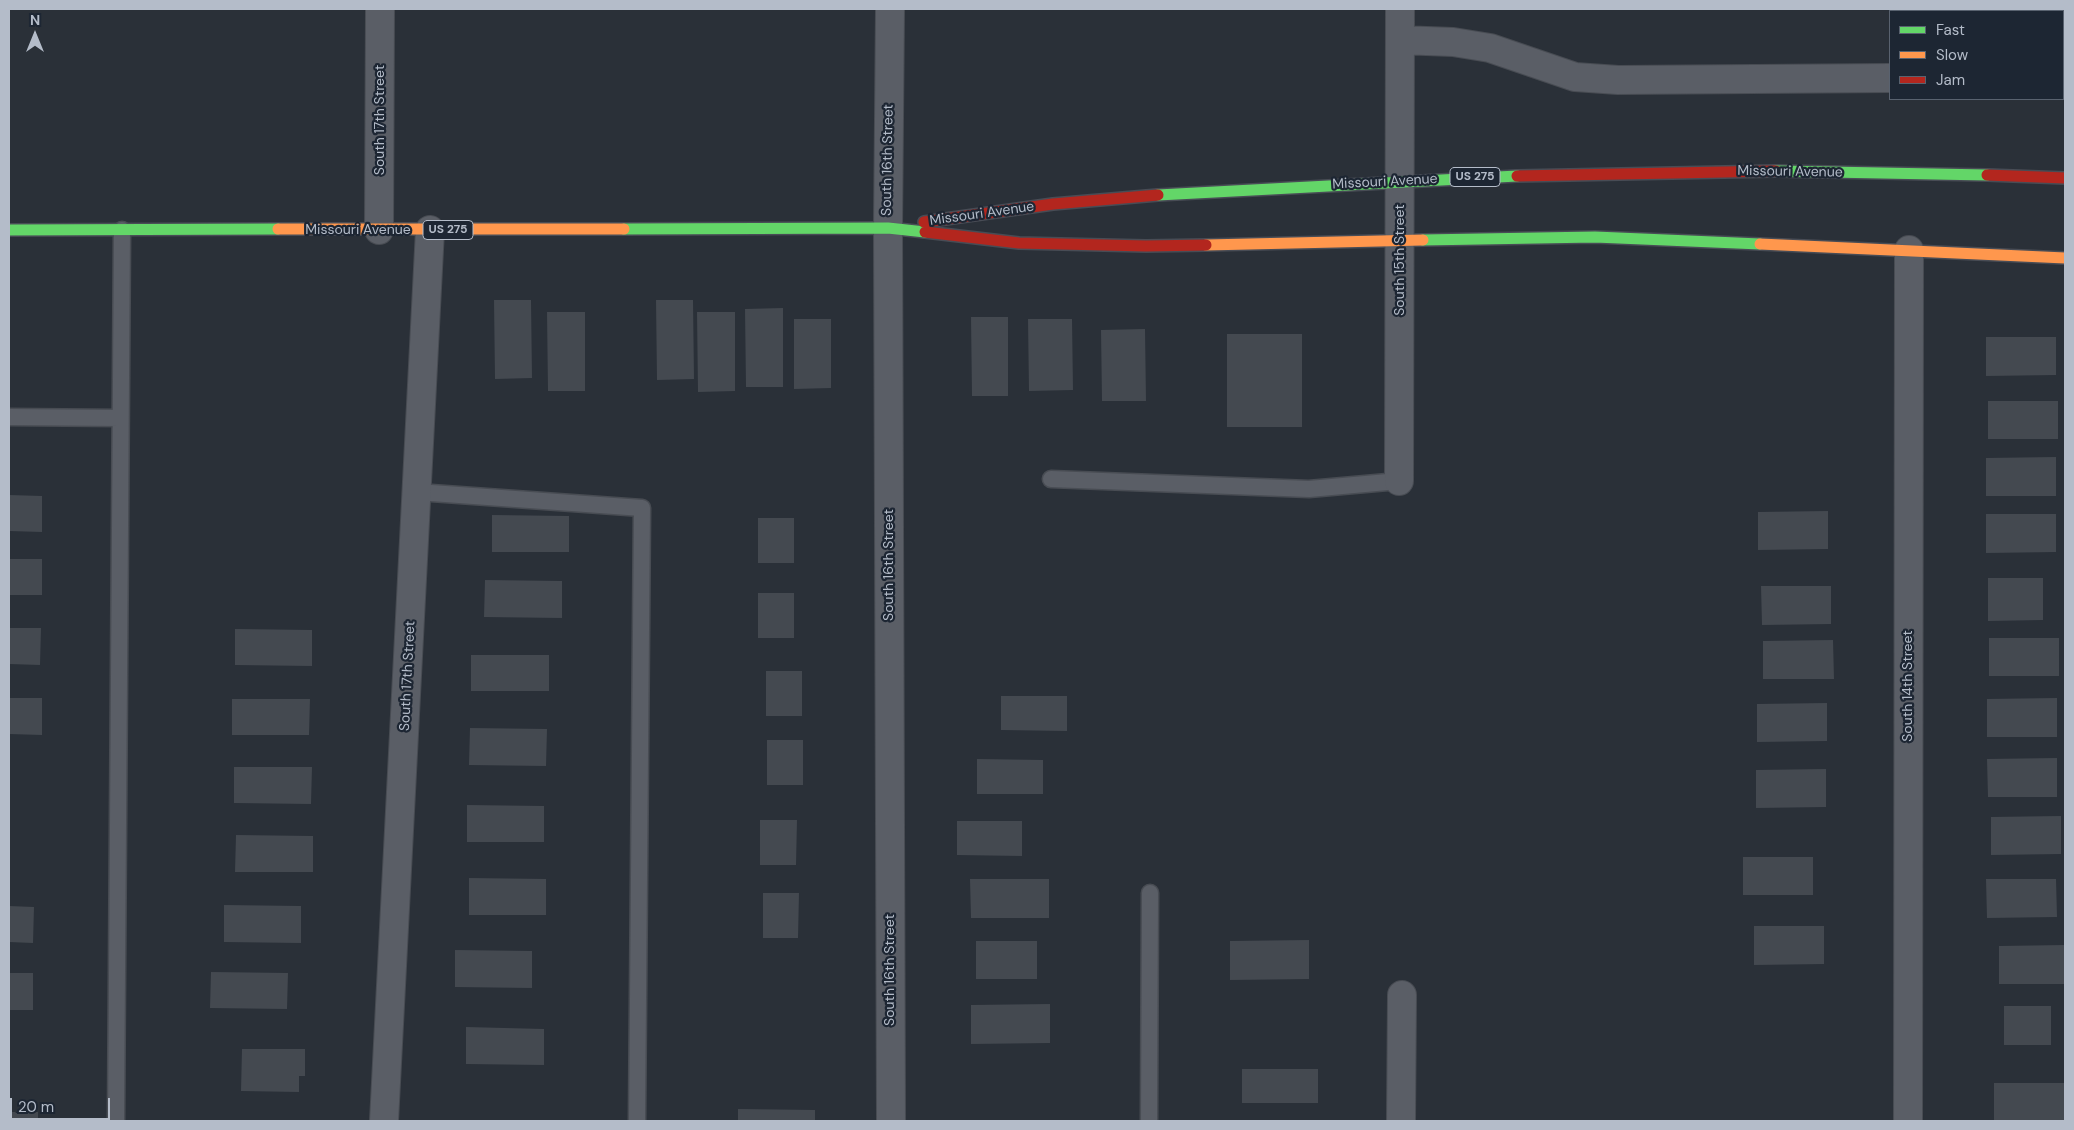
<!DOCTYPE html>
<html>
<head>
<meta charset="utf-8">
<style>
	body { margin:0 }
	#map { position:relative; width:2074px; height:1130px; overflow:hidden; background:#2a3038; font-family:"DM Sans",sans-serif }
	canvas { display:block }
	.frame { position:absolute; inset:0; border:10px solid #b4bcc9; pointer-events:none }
	.legend { position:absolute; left:1889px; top:10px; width:175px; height:90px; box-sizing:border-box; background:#1d2633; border:1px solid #59626f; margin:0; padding:6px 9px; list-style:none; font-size:15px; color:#b4bcc9 }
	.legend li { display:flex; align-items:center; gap:10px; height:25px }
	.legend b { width:25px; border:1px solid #59626f }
	.north { position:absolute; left:10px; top:10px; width:50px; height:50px; -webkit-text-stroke:4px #1d2633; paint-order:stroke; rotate:0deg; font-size:14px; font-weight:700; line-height:20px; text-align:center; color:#b4bcc9 }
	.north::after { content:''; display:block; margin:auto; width:18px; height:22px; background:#b4bcc9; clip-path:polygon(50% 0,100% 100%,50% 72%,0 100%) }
	.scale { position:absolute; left:10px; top:1098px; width:100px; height:22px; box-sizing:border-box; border:2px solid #b4bcc9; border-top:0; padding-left:6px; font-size:15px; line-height:18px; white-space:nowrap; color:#b4bcc9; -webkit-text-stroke:4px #1d2633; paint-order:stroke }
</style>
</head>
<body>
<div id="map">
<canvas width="2074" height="1130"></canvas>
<div class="frame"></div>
<ul class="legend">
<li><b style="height:6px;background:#63d668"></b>Fast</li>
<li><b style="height:6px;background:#ff974d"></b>Slow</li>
<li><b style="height:6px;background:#b3261e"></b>Jam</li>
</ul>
<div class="north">N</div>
<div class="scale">20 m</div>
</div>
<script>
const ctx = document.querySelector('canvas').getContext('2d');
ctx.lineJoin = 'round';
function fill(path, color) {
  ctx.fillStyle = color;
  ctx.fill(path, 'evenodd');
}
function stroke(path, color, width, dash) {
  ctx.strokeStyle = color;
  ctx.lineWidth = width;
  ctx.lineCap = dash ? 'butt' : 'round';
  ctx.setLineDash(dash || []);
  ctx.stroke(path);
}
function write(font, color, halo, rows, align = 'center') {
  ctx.font = font + ' "DM Sans",sans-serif';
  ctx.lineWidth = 4.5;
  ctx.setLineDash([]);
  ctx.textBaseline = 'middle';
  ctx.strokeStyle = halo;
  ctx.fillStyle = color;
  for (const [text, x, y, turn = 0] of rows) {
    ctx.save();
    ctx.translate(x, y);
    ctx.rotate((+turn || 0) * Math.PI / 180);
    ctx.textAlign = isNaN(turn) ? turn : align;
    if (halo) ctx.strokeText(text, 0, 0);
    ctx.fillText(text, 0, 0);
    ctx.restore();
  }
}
fill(new Path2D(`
	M494 300H531L532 378 495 379Z
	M656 300H693L694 379 657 380Z
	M783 308V387H746L745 309Z
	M547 312H585V391H548Z
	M697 312H735V391L698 392Z
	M971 317H1008V396H972Z
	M794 319H831V388L794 389Z
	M1028 319H1072L1073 390 1029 391Z
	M1145 329 1146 401H1102L1101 330Z
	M1227 334H1302V427H1227Z
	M1986 337H2056V375L1986 376Z
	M1988 401H2058V439H1988Z
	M2056 457V496H1986V458Z
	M9 495 42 496V532L9 531Z
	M1828 511V549L1758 550V512Z
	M1986 514H2056V552L1986 553Z
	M492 515 569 516V552H492Z
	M758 518H794V563H758Z
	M9 559H42V595H9Z
	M1988 578H2043V620L1988 621Z
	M485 580 562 581V618L484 617Z
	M1761 586H1831V624L1762 625Z
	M758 593H794V638H758Z
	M9 628H41L40 665 9 664Z
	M235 629 312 630V666L235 665Z
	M1989 638H2059V676H1989Z
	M1833 640 1834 679H1763V641Z
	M471 655H549V691H471Z
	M766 671H802V716H766Z
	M1001 696H1067V731L1001 730Z
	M9 698H42V735L9 734Z
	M2057 698V737H1987V699Z
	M232 699H310L309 735H232Z
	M1827 703V741L1757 742V704Z
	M470 728 547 729 546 766 469 765Z
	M767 740H803V785H767Z
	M2057 758V797H1988L1987 759Z
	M977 759 1043 760V794H977Z
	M234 767H312L311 804 234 803Z
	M1826 769V807L1756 808V770Z
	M467 805 544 806V842H467Z
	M2061 816V854L1991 855V817Z
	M760 820H797L796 865H760Z
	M957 821H1022V856L957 855Z
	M236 835 313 836V872H235Z
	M1743 857H1813V895H1743Z
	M469 878 546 879V915H469Z
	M970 879H1049V918H971Z
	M1986 879H2056L2057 917 1987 918Z
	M763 893H799L798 938H763Z
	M224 905 301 906V943L224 942Z
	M9 906 34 907 33 943 9 942Z
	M1754 926H1824V964L1754 965Z
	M1309 940V979L1230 980V941Z
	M976 941H1037V979H976Z
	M2065 945V984H1999V946Z
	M455 950 532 951V988L455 987Z
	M211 972 288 973 287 1009 210 1008Z
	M9 973H33V1010H9Z
	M1050 1004V1043L971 1044V1005Z
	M2004 1006H2051V1045H2004Z
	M466 1027 544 1029V1065L466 1064Z
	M242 1049H305V1076H299V1092L241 1091Z
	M1242 1069H1318V1103H1242Z
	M1994 1083H2064V1121H1994Z
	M738 1109 815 1110V1121H738Z
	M9 1112H38V1121H9Z`), '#444950');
const lane = new Path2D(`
	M9 417 120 418
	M1051 479 1309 489 1399 481
	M417 492 642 508 637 1121
	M116 1121 122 230
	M1149 1121 1150 893`);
const street = new Path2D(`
	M890 9 888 228 891 1121
	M1906 11V9
	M1400 40 1453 42 1490 48 1575 77 1618 80 1890 78
	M2063 76H2065
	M379 230 380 9
	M1399 481 1400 9
	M384 1121 430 230
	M1401 1121 1402 995
	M1908 1121 1909 250`);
const fast = new Path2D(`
	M1776 171 1987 175
	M1158 195 1517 176
	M624 229 888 228 925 232
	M9 230 278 229
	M1423 240 1595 237 1760 244`);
const slow = new Path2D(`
	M278 229H624
	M1760 244 2065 258
	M1206 245 1423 240`);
const jam = new Path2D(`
	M1987 175 2065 178
	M1517 176 1776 171
	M924 222 1053 204 1158 195
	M925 232 1019 243 1146 246 1206 245`);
stroke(lane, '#484c53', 19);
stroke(street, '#484c53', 30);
stroke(fast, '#484c55', 14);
stroke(slow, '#484c55', 14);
stroke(jam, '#484c55', 14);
stroke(lane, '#5a5e66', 16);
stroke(street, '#5a5e66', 28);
stroke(fast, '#63d668', 11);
stroke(slow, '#ff974d', 11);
stroke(jam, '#b3261e', 11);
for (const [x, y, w] of [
	[1475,177,50],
	[448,230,50]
]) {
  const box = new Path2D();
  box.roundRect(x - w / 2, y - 9.5, w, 19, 4);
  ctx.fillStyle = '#1d2633';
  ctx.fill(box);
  stroke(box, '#b4bcc9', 1);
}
write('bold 12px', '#b4bcc9', null, [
	["US 275",1475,177],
	["US 275",448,230]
]);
write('14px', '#b4bcc9', '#1d2633', [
	["South 17th Street",380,120,-90],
	["South 16th Street",888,160,-89],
	["Missouri Avenue",1790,172,1],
	["Missouri Avenue",1385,182,-3],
	["Missouri Avenue",982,214,-8],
	["Missouri Avenue",358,230],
	["South 15th Street",1400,260,-90],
	["South 16th Street",889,565,-90],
	["South 17th Street",408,676,-87],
	["South 14th Street",1908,686,-90],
	["South 16th Street",890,970,-90]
]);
</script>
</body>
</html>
